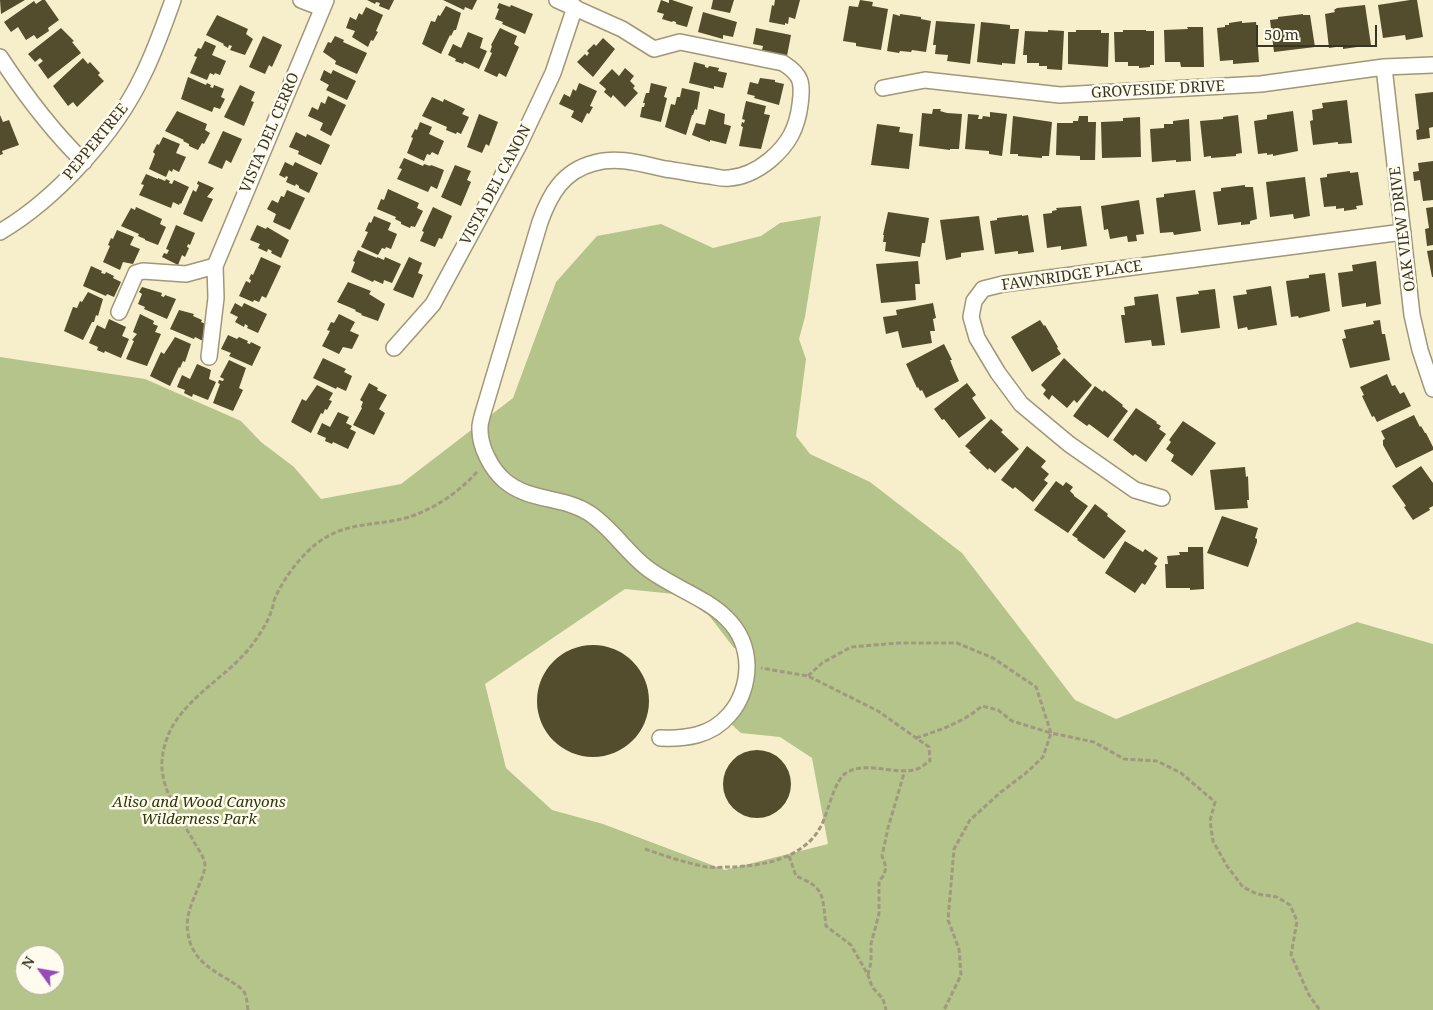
<!DOCTYPE html>
<html>
<head>
<meta charset="utf-8">
<style>
	body { margin:0 }
	#map { position:relative; width:1433px; height:1010px; overflow:hidden; background:#f7efcb; font-family:"Noto Serif",serif }
	canvas { display:block }
	.north { position:absolute; left:15px; top:945px; width:50px; height:50px; box-sizing:border-box; background:#fffced; border:1px solid #afac9e; border-radius:50%; rotate:302deg; font-size:14px; font-weight:700; line-height:20px; text-align:center; color:#383527 }
	.north::after { content:''; display:block; margin:auto; width:18px; height:22px; background:#994aba; clip-path:polygon(50% 0,100% 100%,50% 72%,0 100%) }
	.scale { position:absolute; left:1256px; top:25px; width:121px; height:22px; box-sizing:border-box; border:2px solid #383527; border-top:0; padding-left:6px; font-size:15px; line-height:18px; white-space:nowrap; color:#383527; -webkit-text-stroke:4px #fffced; paint-order:stroke }
</style>
</head>
<body>
<div id="map">
<canvas width="1433" height="1010"></canvas>
<div class="north">N</div>
<div class="scale">50 m</div>
</div>
<script>
const ctx = document.querySelector('canvas').getContext('2d');
ctx.lineJoin = 'round';
function fill(path, color) {
  ctx.fillStyle = color;
  ctx.fill(path, 'evenodd');
}
function stroke(path, color, width, dash) {
  ctx.strokeStyle = color;
  ctx.lineWidth = width;
  ctx.lineCap = dash ? 'butt' : 'round';
  ctx.setLineDash(dash || []);
  ctx.stroke(path);
}
function write(font, color, halo, rows, align = 'center') {
  ctx.font = font + ' "Noto Serif",serif';
  ctx.lineWidth = 5;
  ctx.setLineDash([]);
  ctx.textBaseline = 'middle';
  ctx.strokeStyle = halo;
  ctx.fillStyle = color;
  for (const [text, x, y, turn = 0] of rows) {
    ctx.save();
    ctx.translate(x, y);
    ctx.rotate((+turn || 0) * Math.PI / 180);
    ctx.textAlign = isNaN(turn) ? turn : align;
    if (halo) ctx.strokeText(text, 0, 0);
    ctx.fillText(text, 0, 0);
    ctx.restore();
  }
}
fill(new Path2D(`
	M821 216 805 317 799 339 806 359 796 436 810 454 870 482 962 553 1075 700 1116 719 1357 622 1433 644V1010H0V357L145 379 241 421 261 442 294 467 321 499 401 484 513 398 556 282 597 236 661 224 713 248 761 236 780 223ZM625 589 694 596 734 648 754 649 748 694 731 724 741 733 780 737 812 758 828 844 725 870 603 824 552 810 506 768 485 684ZM25 955H55V985H25Z`), '#b5c48a');
fill(new Path2D(`
	M0 0H25L1 14Z
	M42 0H45L59 20 48 28 49 31 37 39 34 35 26 40 18 27 11 32 4 22 34 1 36 4Z
	M367 0H394L389 10 379 6 380 3 376 2 375 4Z
	M443 0H477L472 10 465 7 464 10Z
	M661 0 669 3V0H672L693 7 687 27 676 24V22L673 21 672 22 662 19 664 14 657 12Z
	M713 0H734L730 13 711 9Z
	M775 0H800L795 19 789 17 788 24 785 23V25L769 22 772 5 774 6Z
	M860 0 873 2 872 6 888 9 881 50 856 46V43L843 41 849 6 858 7Z
	M1410 0H1417L1423 37 1406 40 1405 35 1383 38 1378 5Z
	M499 3 510 7 511 5 533 14 525 34 502 24 503 22 495 19 499 9 497 8Z
	M1365 5 1371 45 1343 49V46L1329 48 1325 14 1335 12 1334 10 1337 8Z
	M446 6 461 13 456 30H454L451 36 450 35 441 54 422 44 431 21 435 22 438 15 440 16Z
	M366 7 383 15 376 31 378 32 373 41 371 40 368 47 352 37 355 31 346 28 350 17 356 20 359 13 362 15Z
	M703 12 737 22 733 37 723 35V39L698 32Z
	M893 14 900 16V14L921 17V19L931 21 926 52 912 50 911 52 900 51 899 53 887 51Z
	M1303 14V15H1310L1315 47 1274 52 1270 20 1278 19V17Z
	M217 15 248 29 246 34 253 39 245 55 230 50 232 46 229 45 228 48 223 45 224 44 206 35Z
	M936 21 975 24 970 64 947 61 948 55 935 54 936 45H933Z
	M1242 21V23L1256 22 1259 62 1233 64V60L1220 61 1217 28 1225 27V25H1229V23Z
	M981 22 1010 25V29H1019L1015 64 1002 63V65L977 62Z
	M1187 27H1203L1204 67H1181L1180 62H1165L1164 30 1188 29Z
	M61 28 74 41 72 42 81 53 48 79 38 65 43 61 40 58 35 62 28 54Z
	M500 28 517 36 514 44 519 47 506 77 499 73 497 77 484 71 492 53 490 52 492 46 491 45Z
	M756 28 791 35 787 56 762 50 763 46 753 44Z
	M1048 30 1064 31 1062 70 1047 69V66H1039V63H1027V55H1023L1025 31 1048 32Z
	M1076 30H1101V33H1109L1108 67 1068 64V32H1076Z
	M1123 30H1146V31H1154V65H1150V67L1139 68V66H1128V62H1115L1114 32H1123Z
	M468 32 483 38 480 48 487 51 479 69 464 62 463 64 455 61 456 59 448 55 453 44 461 48Z
	M263 36 282 45 272 67 269 65 265 74 249 67Z
	M335 36 344 40 343 42 367 53 357 74 335 64 336 61 323 52 328 42 331 43Z
	M603 38 615 49 593 77 577 62 585 54 587 56 589 53 587 51 594 44 596 46Z
	M205 41 216 46 212 55 226 61 220 75 215 73 214 75 210 73 207 80 190 73 197 57 194 56 198 48 201 49Z
	M83 58 88 64 90 62 100 73 98 75 104 81 77 107 73 102 68 106 53 86Z
	M694 62 705 65V67L708 68 709 66 719 68 718 71 727 73 723 88 714 86V89L689 83Z
	M625 68 634 76 630 81 635 86 633 88 638 93 625 107 613 95 611 98 604 92 606 89 599 83 612 69 619 76Z
	M324 70 331 74 333 70 356 81 347 100 326 90 329 85 320 80Z
	M188 77 206 85 207 83 211 85 210 87 213 88 214 85 224 89 221 97 225 99 220 109 214 107 212 112 181 99Z
	M760 78 775 80V82L784 84 779 105 754 98 755 96 747 94 750 82 758 84Z
	M579 83 597 91 590 106 593 107 589 114 587 113 582 123 571 117 574 111 559 104 564 94 570 97 573 89 576 91Z
	M651 83 667 87 664 97 667 98 661 122 640 117 642 107H644L645 103H643L646 93H649Z
	M240 85 255 92 251 101 254 102 244 126 224 117Z
	M682 88 700 92 697 110 695 109 693 115H692L686 135 665 127 671 104 675 105 677 97H680Z
	M1433 92V127L1429 128 1430 138 1417 140 1416 130 1419 129 1415 94Z
	M328 96 346 105 331 136 320 130 323 123 308 116 312 107 318 110 321 102 325 104Z
	M432 97 443 102 444 99 465 109 462 114 469 117 461 134 457 132 456 134 446 130 447 127 422 116Z
	M1347 100 1352 143 1338 144V142L1313 145 1310 121 1313 120 1312 110 1323 108 1322 103Z
	M746 101 766 106 764 114 770 115 761 149 739 146 743 127 741 126 742 122 744 123 745 120 742 119Z
	M709 109 725 114 724 124 731 126 726 144 710 140V142L692 135 696 123 705 125Z
	M933 109H941L940 111 947 113 962 114 959 149H950V150L919 146 922 113 932 114Z
	M177 111 207 124 205 130 210 133 204 144 202 143 198 150 189 146V144L183 141 184 140 165 131Z
	M1293 111 1298 151 1273 156V154L1267 155V153L1258 154 1254 121 1267 119V115Z
	M990 112 1007 114 1002 156 989 154V151L965 149 968 114 979 115 978 119H982L983 116 990 117Z
	M479 114 498 122 489 146 486 144 482 153 467 147Z
	M0 115 3 122 9 120 19 145 2 151 3 154 0 155Z
	M1238 115 1242 153 1236 154V156L1211 158V156L1204 157 1200 121 1223 119V117Z
	M1013 116 1052 122 1049 156H1042V158L1018 156V154H1010Z
	M1079 116H1088V122H1096L1095 160H1080V156L1056 155 1057 123H1073V121H1078Z
	M1140 117 1141 157 1102 158 1101 122 1123 121V118Z
	M1189 119 1191 161 1176 162V160L1152 162 1150 129 1164 128V124H1173V121Z
	M420 122 432 127 429 134 444 141 438 155 432 152 430 155 427 154 424 161 407 153 413 138 411 137 415 129 417 130Z
	M877 124 900 127 899 132 913 134 909 169 871 165Z
	M223 131 242 139 231 163 226 160 222 169 208 163Z
	M296 132 306 137 307 134 330 145 321 165 298 154 299 151 289 147Z
	M163 137 180 144 176 153 186 157 179 172 173 169 172 172 169 170 166 177 149 169 155 154 153 152 157 144 159 145Z
	M404 158 423 166 424 164 430 166 431 165 444 170 437 189 431 186 428 192 397 179 402 169 399 168Z
	M1433 161V200L1423 201 1420 180 1414 181 1413 172 1419 171 1418 163Z
	M285 162 293 166 295 162 318 173 309 193 299 188V186L296 184 295 186 286 182 288 177 286 176 285 178 279 175Z
	M455 165 471 171 467 180 471 182 461 206 441 197Z
	M1350 171V173L1358 172 1363 205 1356 206 1357 209 1344 211V208L1336 209V206L1324 207 1320 178 1327 177V174Z
	M146 174 158 179V178L165 181 166 179 170 181 169 183 172 184 174 180 189 187 181 204 180 203 179 205 173 202 171 208 139 195 144 185 141 184Z
	M1305 177 1310 216 1294 219 1293 214 1270 217 1266 182Z
	M198 181 214 188 207 197 213 199 202 222 183 214 193 190 196 192 199 185 197 184Z
	M1245 185V187H1253L1257 219 1250 221V224L1241 225V222L1218 225 1213 192 1221 191V188Z
	M388 189 419 203 417 208 423 211 415 227 411 226 410 228 401 224V222L395 219 396 217 377 209 381 199 384 200Z
	M287 190 305 198 290 230 273 222 276 214 267 209 272 200 278 203 281 196 284 197Z
	M1195 190 1201 231 1174 235 1173 232 1160 233 1156 198 1164 197V194Z
	M1139 200 1144 234 1136 235 1137 241 1128 242 1127 236 1110 239 1108 229 1104 230 1101 206Z
	M1081 206 1087 246 1061 250V246L1047 248 1043 214 1052 213V211L1057 210 1056 208Z
	M136 207 162 219 160 224 166 227 158 245 145 240V239L138 236 139 234 121 226 131 208 135 210Z
	M433 207 452 216 442 239 439 238 435 247 420 241 424 232 422 231Z
	M1433 207V245L1427 246 1425 229 1429 228 1426 208Z
	M888 212 929 218 925 243H922L920 257 885 251 886 242H883L884 235H883Z
	M1022 215V216L1028 215 1034 252 1018 254V251L995 254 990 221 997 220V218Z
	M374 216 391 223 388 230 397 234 391 249 386 247 385 249 382 248 378 255 361 247 368 232 365 231 369 222 371 223Z
	M979 216 984 250 961 253V257L946 260 940 220Z
	M176 225 195 233 190 245 188 244 187 247 189 248 185 257 182 255 178 265 162 257 164 253 167 254 169 250 166 249Z
	M257 225 266 229 267 227 289 240 281 258 271 253 272 251 268 249 267 252 258 248 260 244 250 240Z
	M117 230 134 237 130 245 140 249 133 264 123 262 120 270 103 262 110 246 108 245 111 238 113 239Z
	M358 250 377 258V257L384 260 385 257 401 264 392 283 384 280 383 284 374 280 373 282 351 272 355 262 353 261Z
	M1433 250V277H1432L1427 251Z
	M261 257 281 266 266 298 262 296 259 302 254 300 253 302 239 296 246 281 250 283 251 280 249 279 251 274 253 275Z
	M409 257 422 263 418 273 423 275 413 298 393 290Z
	M918 261 920 284H915L916 300 881 303 876 264Z
	M1376 261 1381 304 1366 307V303L1342 307 1338 273 1353 271 1352 265Z
	M91 266 102 271 101 273 105 274 106 272 114 276 113 278 121 282 114 297 107 294 106 296 83 286Z
	M1325 273 1330 311 1299 318 1298 316 1291 317 1286 281 1309 278V275Z
	M348 282 371 291 369 294 385 304 378 321 361 315 362 314 355 311 356 310 337 302Z
	M1271 286 1277 325 1248 330 1247 327 1238 329 1233 296 1247 294 1246 290Z
	M142 287 162 293 161 296 164 297 165 295 176 299 167 319 144 309 145 307 138 304 142 294 139 292Z
	M1215 289 1220 328 1181 333 1176 297 1199 294 1198 291Z
	M88 292 103 299 98 316 96 315 94 322H92L83 340 64 331 73 307 77 308 80 301 82 302Z
	M1158 294 1165 345 1152 346 1151 340 1125 343 1121 315H1125L1124 307 1135 305 1134 297Z
	M235 303 242 307 244 303 267 314 258 333 247 328 248 326 245 324 244 327 235 322 238 317 230 313Z
	M933 303 936 318 933 319 935 331H930L932 343 902 348 898 331 886 334 883 317 897 315 896 310Z
	M179 310 194 314 193 316 202 320 201 322 210 326 203 341 195 337 194 339 170 329Z
	M140 314 154 321 153 324 158 326 155 332 161 334 147 366 126 359 134 341 132 340 137 334 133 332Z
	M339 314 355 322 350 331 359 335 352 349 343 347 339 354 322 346 330 331 327 330 331 322 334 323Z
	M109 319 126 327 122 336 129 339 121 358 105 351 104 353 97 350 98 347 89 343 97 325 105 329Z
	M1040 320 1044 326 1045 325 1058 347 1057 348 1061 354 1032 372 1011 337Z
	M1380 320 1382 334H1385L1390 360 1350 368 1342 339 1346 338 1344 330 1374 324 1373 321Z
	M228 335 237 339 239 337 248 341 247 343 250 344 251 342 261 347 252 366 229 356 231 353 221 349Z
	M175 337 191 344 185 362 183 361 180 368 179 367 170 386 150 376 161 352 164 354Z
	M944 344 952 360H950L954 370 959 381 926 398 922 390 920 391 918 387 917 388 906 364Z
	M323 358 346 369 344 372 352 376 346 391 337 387 336 389 313 378Z
	M1064 358 1092 385 1077 403 1074 400 1067 408 1052 395 1049 400 1043 394 1046 390 1041 385Z
	M229 360 246 368 239 388 243 390 233 411 213 403 220 384 218 383 219 380 223 381 224 379 220 377Z
	M197 364 211 370 209 379 216 382 208 400 193 394 192 397 184 393 185 390 177 387 182 375 190 379Z
	M1387 374 1392 386 1395 385 1400 394 1404 392 1411 406 1377 422 1374 416 1372 417 1362 396 1364 395 1360 387Z
	M369 383 378 388 377 390 387 395 379 409 385 413 374 435 353 425 362 408 361 407 363 402 360 400Z
	M967 383 976 395 972 398 986 418 959 438 944 419 942 420 934 409Z
	M317 385 333 393 329 400 332 401 327 410 325 409 323 414 321 413 311 433 291 422 302 399 306 401Z
	M1095 386 1103 392 1104 390 1123 405 1122 406 1128 411 1108 438 1089 424 1087 426 1073 416Z
	M1136 408 1157 422 1156 423 1161 426 1159 429 1166 434 1146 462 1135 454 1133 456 1113 440Z
	M338 412 349 417 346 423 352 426 350 429 356 432 348 449 333 442 332 444 325 441 326 438 317 434 322 423 330 427Z
	M1414 415 1420 427 1421 426 1425 433H1426L1433 447V450L1396 468 1383 445V440L1385 439 1381 431Z
	M991 419 1003 430 1001 432 1019 449 995 473 989 468 988 470 969 452 971 451 965 446Z
	M1183 421 1216 443 1192 476 1171 461 1174 455 1166 449 1171 442 1169 440Z
	M1027 446 1046 461 1041 467 1049 474 1044 480 1048 483 1033 502 1015 487 1013 489 1001 480Z
	M1421 466 1433 483V506L1429 508 1430 510 1413 520 1404 507 1406 506 1392 486Z
	M1245 467 1246 477 1248 476 1249 500H1247L1248 508 1215 510 1210 470Z
	M1056 481 1063 486 1066 482 1073 487 1070 491 1074 495V496L1088 506 1068 533 1034 510Z
	M1095 504 1108 514 1107 516 1126 531 1104 559 1077 540 1078 539 1072 535Z
	M1222 516 1258 528 1255 538 1257 539V542L1248 567 1207 553Z
	M1125 541 1143 552 1145 549 1158 558 1154 564 1157 566 1145 585 1142 583 1135 593 1105 573Z
	M1188 547H1203L1204 589 1190 590V588H1166L1165 564H1168L1167 556 1180 555 1179 552H1188Z
	M537 701a56 56 0 1 1 112 0a56 56 0 1 1-112 0Z
	M723 784a34 34 0 1 1 68 0a34 34 0 1 1-68 0Z`), '#534c2d');
const minor = new Path2D(`
	M301 0 322 8
	M557 0 622 29 654 49 680 42 783 63C802 75 803 83 800 105 797 128 789 144 770 160 759 169 744 177 729 178 723 179 716 177 710 176 695 174 680 171 665 169 642 164 618 156 594 163 563 171 550 194 540 222L483 413C482 417 480 423 480 427 479 446 491 469 505 481 530 502 563 496 589 513 611 527 626 552 647 568 685 597 746 607 747 666 747 683 741 702 729 715 711 736 686 739 660 738
	M0 57C25 95 51 130 84 162
	M1384 67 1412 315 1420 350 1433 389
	M883 88 925 80 1060 95 1261 84 1384 67 1433 65
	M0 232C56 199 115 134 143 75 155 51 164 25 173 0
	M119 312 136 273 143 271 186 274 215 266
	M394 348 433 304 519 145 553 73 575 7
	M209 357 216 298 215 266 326 0
	M1162 498 1135 490 1069 444 1021 404 998 373 977 338 971 317 974 301 983 289 1003 284 1403 232`);
stroke(minor, '#9f9776', 18);
stroke(new Path2D(`
	M808 676 822 663 851 647 899 643H957L993 658 1036 687 1051 733 1094 742 1124 759 1157 761 1181 773 1215 802 1210 821 1213 841 1227 866 1243 887 1257 894 1277 897 1290 905 1297 921 1291 955 1309 995 1320 1010
	M916 738C940 730 962 723 982 706L998 710 1012 721 1051 733 1043 757 1026 773 1001 792 970 820 954 849 948 920 959 949 961 975 944 1010
	M645 849C665 856 686 863 707 867 715 868 723 867 730 867 764 866 806 858 822 824 828 812 835 779 846 773 867 760 894 776 917 769 921 768 926 763 930 761L929 747 878 711 808 676 761 668
	M789 856 796 876C826 888 822 896 826 926L851 945 868 975 872 987 883 999 886 1010
	M868 975 871 962V944L879 914V881L884 875 886 867 882 856 888 828 905 770
	M248 1010C247 1004 247 996 244 992 241 987 233 983 229 980 213 971 198 962 191 945 182 920 191 906 200 883 202 877 205 871 205 865 204 855 196 847 192 838 180 819 164 792 162 769 161 756 165 741 171 729 190 694 228 676 252 645 259 635 267 624 271 612 273 608 273 603 275 598 284 578 299 558 316 544 347 520 376 527 409 517 436 508 459 492 478 471`), '#9f997f', 3, [5, 2.5]);
stroke(minor, '#fff', 15);
write('15px', '#383527', '#fffced', [
	["GROVESIDE DRIVE",1158,90,-3],
	["VISTA DEL CERRO",270,133,-67],
	["PEPPERTREE",96,142,-51],
	["VISTA DEL CANON",496,185,-62],
	["OAK VIEW DRIVE",1403,229,-97],
	["FAWNRIDGE PLACE",1072,276,-8]
]);
write('italic 15px', '#2f370d', '#fffced', [
	["Aliso and Wood Canyons",199,803],
	["Wilderness Park",199,820]
]);
</script>
</body>
</html>
